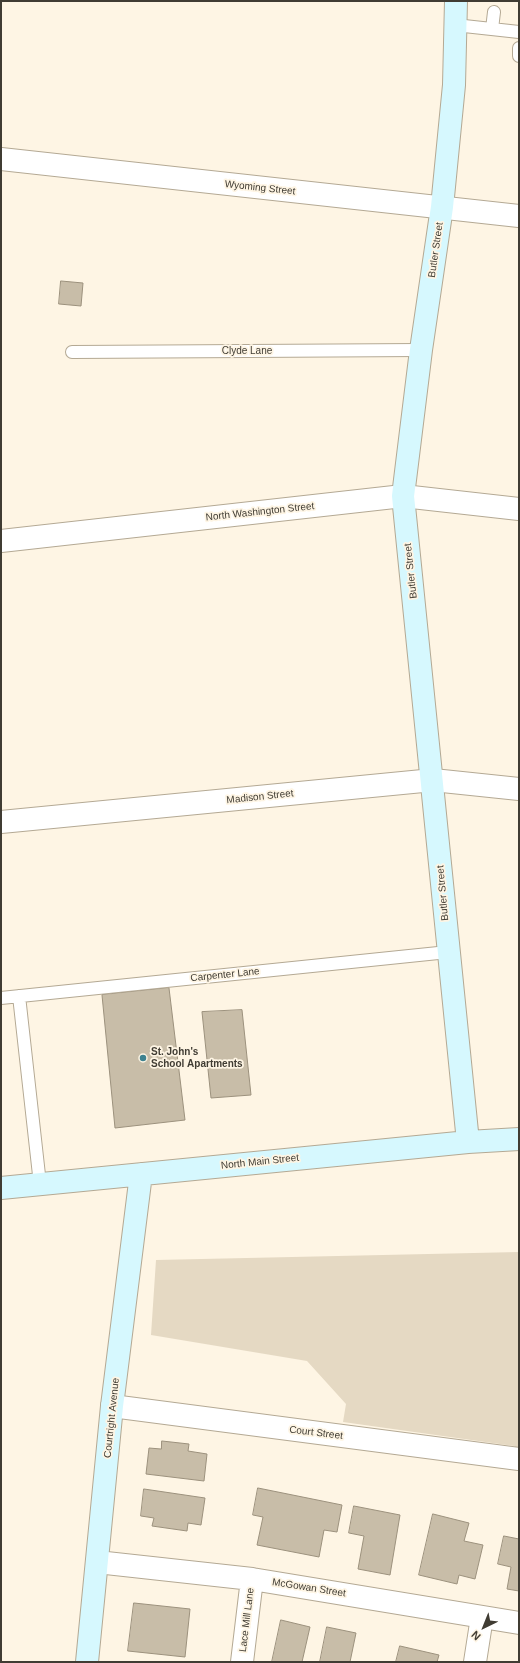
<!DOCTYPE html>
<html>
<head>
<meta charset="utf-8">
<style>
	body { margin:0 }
	#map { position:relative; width:520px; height:1663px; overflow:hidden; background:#fef5e4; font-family:Arial,sans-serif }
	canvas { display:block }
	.frame { position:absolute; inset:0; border:2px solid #403c33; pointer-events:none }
	.north { position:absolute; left:464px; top:1607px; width:40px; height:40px; -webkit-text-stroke:3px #fef5e4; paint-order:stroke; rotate:223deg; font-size:11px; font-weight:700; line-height:16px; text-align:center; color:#403c33 }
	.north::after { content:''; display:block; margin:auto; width:14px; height:18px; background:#403c33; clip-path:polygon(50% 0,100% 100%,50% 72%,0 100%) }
</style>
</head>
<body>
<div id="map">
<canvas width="520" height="1663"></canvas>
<div class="frame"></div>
<div class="north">N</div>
</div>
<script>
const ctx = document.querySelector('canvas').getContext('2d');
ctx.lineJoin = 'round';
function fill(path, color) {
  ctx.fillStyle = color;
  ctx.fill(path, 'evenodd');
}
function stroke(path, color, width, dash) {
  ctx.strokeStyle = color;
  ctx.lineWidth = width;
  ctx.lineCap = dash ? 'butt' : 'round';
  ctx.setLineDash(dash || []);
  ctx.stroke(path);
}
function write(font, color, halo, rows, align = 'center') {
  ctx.font = font + ' Arial,sans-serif';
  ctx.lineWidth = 3.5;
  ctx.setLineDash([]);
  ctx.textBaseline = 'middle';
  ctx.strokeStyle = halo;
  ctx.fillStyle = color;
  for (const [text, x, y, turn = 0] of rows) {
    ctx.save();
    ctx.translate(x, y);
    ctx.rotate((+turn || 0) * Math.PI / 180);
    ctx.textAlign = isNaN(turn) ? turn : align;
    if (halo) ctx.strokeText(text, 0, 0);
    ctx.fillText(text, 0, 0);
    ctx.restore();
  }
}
fill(new Path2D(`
	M519 1252V1450L514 1446 343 1422 346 1404 307 1361 151 1335 156 1260Z`), '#e5d9c3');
const building = new Path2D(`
	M61 281 83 283 81 306 59 304Z
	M169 988 185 1120 115 1128 102 995Z
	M242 1010 251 1095 211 1098 202 1012Z
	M162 1441 189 1444 188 1451 207 1454 204 1481 146 1474 149 1448 161 1449Z
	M258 1488 342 1505 337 1532 324 1530 319 1557 257 1545 263 1517 253 1515Z
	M144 1489 205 1498 201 1525 188 1523 187 1531 152 1526 154 1518 141 1516Z
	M354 1506 400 1515 390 1575 358 1569 364 1536 349 1533Z
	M433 1514 469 1523 464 1541 483 1545 475 1579 459 1575 457 1584 419 1575Z
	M504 1536 519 1539V1591L507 1589 511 1567 498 1564Z
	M134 1603 190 1609 185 1657 128 1651Z
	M281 1620 310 1627 302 1662H272Z
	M327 1627 356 1633 350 1662H320Z
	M400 1646 439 1655 437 1662H396Z`);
fill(building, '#c8bda8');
stroke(building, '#9c917d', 1);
const service = new Path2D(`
	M455 25 519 32
	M492 29 494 12
	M519 48V56
	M72 352 421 350
	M19 996 40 1184
	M1 998 448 952`);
const minor = new Path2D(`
	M1 159 519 216
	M1 541 403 496 519 509
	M1 822 433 780 519 789
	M112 1406 519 1459
	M97 1562 252 1579 519 1623
	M242 1662 252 1579
	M475 1662 482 1617`);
const secondary = new Path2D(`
	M456 1 454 85 442 207 421 350 403 496 468 1142
	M1 1188 468 1142 519 1139
	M87 1662 112 1406 141 1174`);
stroke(service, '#b4a994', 14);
stroke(minor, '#b4a994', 24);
stroke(secondary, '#b4a994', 24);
stroke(service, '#fff', 12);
stroke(minor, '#fff', 22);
stroke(secondary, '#d6f8fe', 22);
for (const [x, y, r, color] of [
	[143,1058,4,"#3e8290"]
]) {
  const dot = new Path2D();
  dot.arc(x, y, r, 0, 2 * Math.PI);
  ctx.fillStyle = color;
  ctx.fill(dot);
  stroke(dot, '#fef5e4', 1.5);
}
write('10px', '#403c33', '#fef5e4', [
	["Wyoming Street",260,188,6],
	["Butler Street",436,250,-82],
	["Clyde Lane",247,351],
	["North Washington Street",260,512,-6],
	["Butler Street",411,571,-96],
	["Madison Street",260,797,-6],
	["Butler Street",443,893,-95],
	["Carpenter Lane",225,975,-6],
	["North Main Street",260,1162,-6],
	["Courtright Avenue",112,1418,-84],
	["Court Street",316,1433,7],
	["McGowan Street",309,1588,9],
	["Lace Mill Lane",247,1620,-83]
]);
write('bold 10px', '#403c33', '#fef5e4', [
	["St. John's",151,1052],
	["School Apartments",151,1064]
], 'left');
</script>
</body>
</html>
